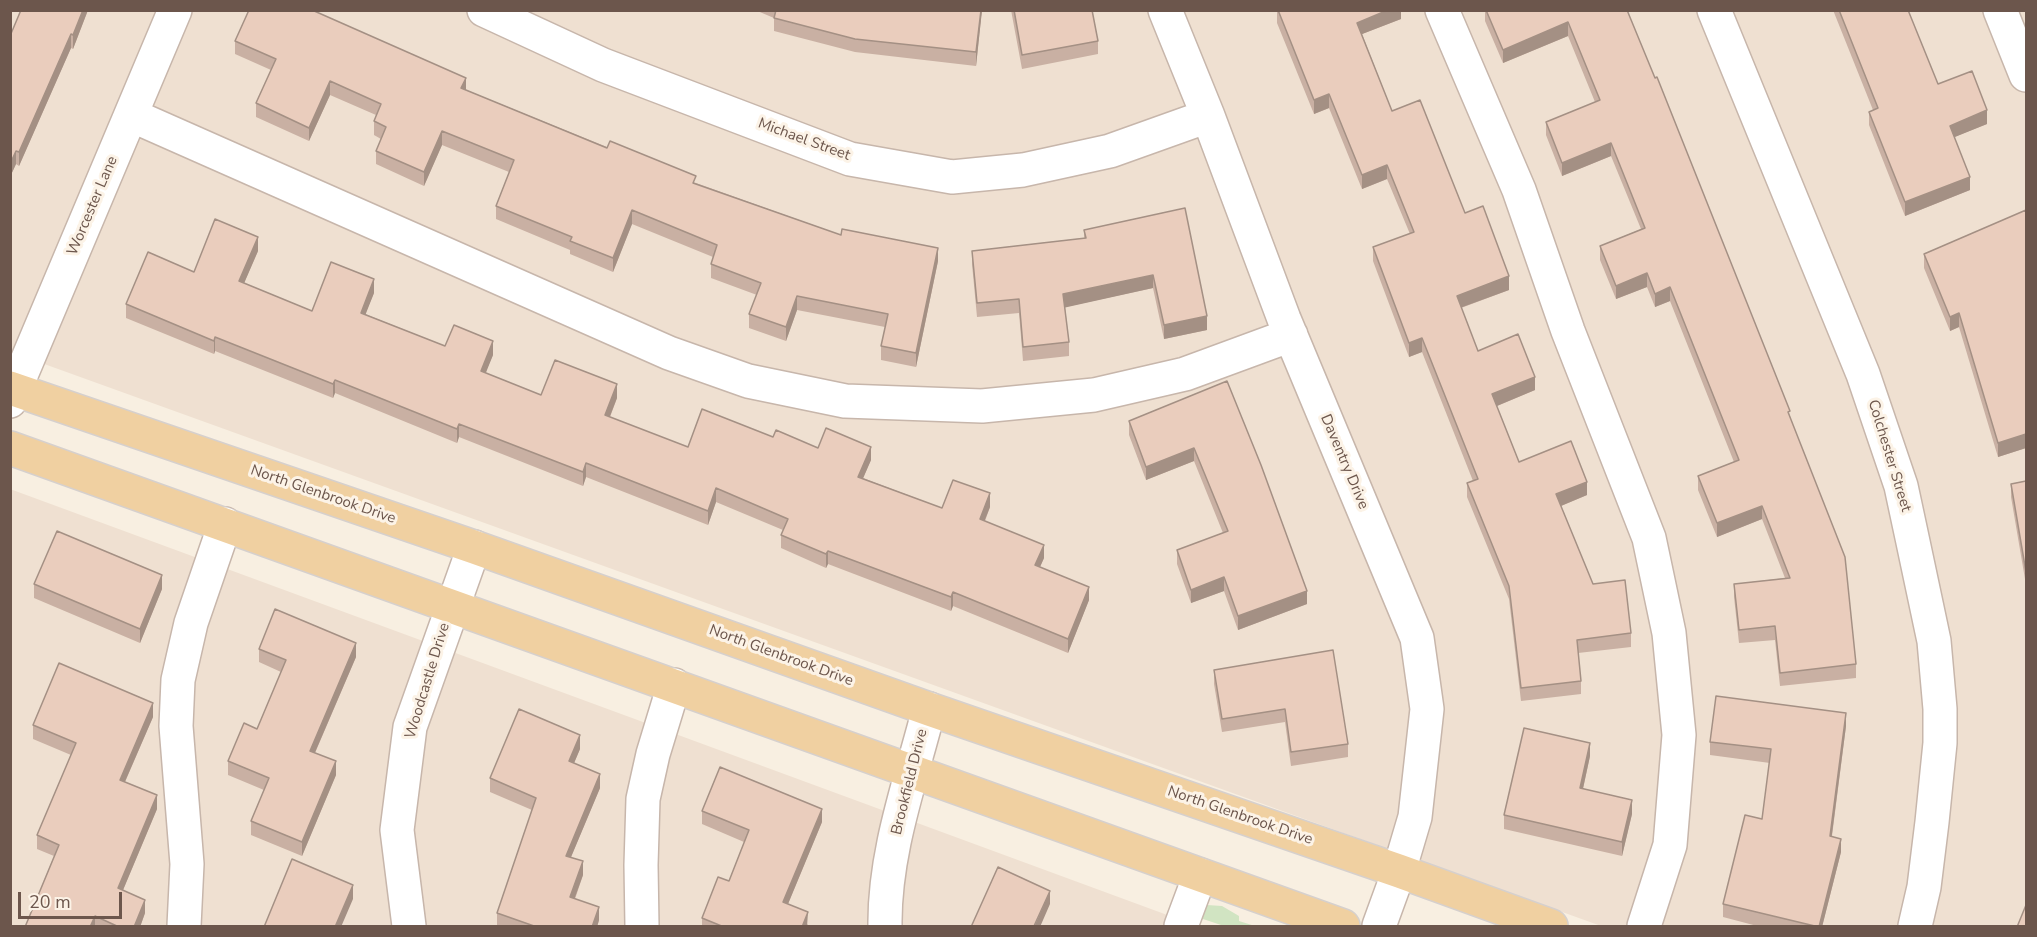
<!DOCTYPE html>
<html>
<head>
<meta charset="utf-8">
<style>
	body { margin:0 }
	#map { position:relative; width:2037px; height:937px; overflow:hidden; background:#f8efe1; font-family:"Nunito Sans",sans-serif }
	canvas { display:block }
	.frame { position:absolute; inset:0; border:12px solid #6c564c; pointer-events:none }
	.scale { position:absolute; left:18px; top:892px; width:104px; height:27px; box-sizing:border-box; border:3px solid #6c564c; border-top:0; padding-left:8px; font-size:18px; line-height:21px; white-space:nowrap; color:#6c564c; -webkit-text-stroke:4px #fcf3e7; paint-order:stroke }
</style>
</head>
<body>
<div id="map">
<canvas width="2037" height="937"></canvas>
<div class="frame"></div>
<div class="scale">20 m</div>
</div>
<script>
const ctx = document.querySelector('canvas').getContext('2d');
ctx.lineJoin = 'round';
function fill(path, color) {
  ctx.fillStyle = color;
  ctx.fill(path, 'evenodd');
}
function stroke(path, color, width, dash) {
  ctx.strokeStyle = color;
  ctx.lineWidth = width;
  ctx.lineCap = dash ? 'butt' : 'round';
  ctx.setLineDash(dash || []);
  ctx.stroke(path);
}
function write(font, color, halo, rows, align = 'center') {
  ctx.font = font + ' "Nunito Sans",sans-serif';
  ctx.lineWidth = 6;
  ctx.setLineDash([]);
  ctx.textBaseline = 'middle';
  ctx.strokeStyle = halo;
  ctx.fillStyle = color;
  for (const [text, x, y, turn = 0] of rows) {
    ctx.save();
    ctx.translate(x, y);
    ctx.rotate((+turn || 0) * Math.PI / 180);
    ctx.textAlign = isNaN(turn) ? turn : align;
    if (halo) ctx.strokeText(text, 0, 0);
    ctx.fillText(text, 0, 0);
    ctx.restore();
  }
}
fill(new Path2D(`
	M10 11H2026V926H1601L11 352Z
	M10 489 1189 923 1188 926H11Z`), '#efe0d1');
fill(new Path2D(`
	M1207 905 1222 906 1239 916V921L1255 926H1224L1197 917V909Z`), '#d1e4c2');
const minor = new Path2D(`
	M484 10 603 65 850 159 952 177 1023 170 1110 151 1208 116
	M1165 10 1208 116 1284 319 1417 638 1427 709 1415 817 1399 871 1379 926
	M1442 10 1519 190 1568 331 1649 538 1669 633 1679 735 1670 845 1644 926
	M1714 10 1863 374 1901 486 1913 542 1934 641 1940 709V743L1932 822 1924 887 1915 926
	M2000 10 2026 75
	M131 115 669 353 748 381 845 401 982 406 1094 395 1185 374 1291 335
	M10 401 175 10
	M184 926 187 864 176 726 178 680 191 623 225 524
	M409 926 397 830 410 727 474 547
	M642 926 641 865 643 799 653 754 674 685
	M885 926C884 852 911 780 929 709
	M1181 926 1200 875`);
const major = new Path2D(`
	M10 388 474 547 929 709 1399 871 1551 926
	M10 448 1343 926`);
stroke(minor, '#c7b6ab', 36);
stroke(major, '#d6d0cd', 36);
stroke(minor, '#fff', 33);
stroke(major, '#f0d0a1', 33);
fill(new Path2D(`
	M21 10H88L73 49 71 48 19 166 16 164 10 177Z
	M755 10H982L976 66 855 52 774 31V18Z
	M1011 10H1092L1098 41V54L1022 69Z
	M1277 10H1401V19L1362 34 1392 111 1465 213 1509 290 1461 308 1478 351 1535 390 1497 406 1519 462 1587 495 1561 506 1593 584 1631 633V647L1578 653 1581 681V694L1521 701 1509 599 1467 497V483L1473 481 1422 352 1409 357 1373 261V247L1410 234 1387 179 1362 189 1329 108 1314 114 1277 23Z
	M1485 10H1627L1790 416 1856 664V678L1780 686 1775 640 1739 643 1734 597V584L1785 578 1762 519 1717 537 1698 490V476L1734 462 1670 301 1655 307 1647 287 1616 299 1600 260V246L1641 229 1611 156 1562 176 1546 135V122L1595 102 1568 36 1503 63 1485 21Z
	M1833 10H1908L1938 84 1987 124 1954 137 1970 190 1905 216 1869 125V112L1873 110Z
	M235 41 466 90 696 183 841 235 938 261 916 367 881 360V346L885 327 797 310 786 341 749 328V314L757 295 711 278V264L713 257 632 224 613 272 570 254V250L496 219V206L509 172 442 145 424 186 376 164V151L381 139 374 135V121L376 115 330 95 309 141 256 117V103L271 70 235 54Z
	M1185 208 1207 330 1164 339 1153 288 1065 307 1069 342V356L1023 361 1019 313 977 317 972 264V251L1084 238V230Z
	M2026 210V448L1998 457 1959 327 1950 331 1924 268V254Z
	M258 251 244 283 312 311 374 293 365 314 445 346 493 355 485 373 541 395 617 398 610 417 688 447 773 437 871 460 863 478 942 508 990 507 985 521 1044 558 1040 567 1089 600 1068 653 953 606 951 611 828 564 826 568 781 548V535L783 530 716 502 708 525 586 477 583 486 459 437 457 443 335 393 333 398 215 351 214 354 126 318V304L194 272Z
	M1227 381 1307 604 1238 630 1224 591 1191 603 1177 564V550L1223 533 1194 461 1146 480 1129 435V421Z
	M2026 481V585L2011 497V484Z
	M34 584 162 589 140 643 34 598Z
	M259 649 356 657 315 753 336 775 302 856 251 835V821L264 790 228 775V761L257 729 281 672 259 662Z
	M1214 670 1348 744V757L1291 766 1285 722 1222 732 1214 684Z
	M153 717 125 782 157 809 123 890 145 913 140 927H25L54 856 37 849V835L71 755 33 739V725Z
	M1846 726 1832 836 1841 852 1822 927H1761L1723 917V904L1762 819 1770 763 1710 755V742Z
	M580 749 574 763 600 788 571 857 583 875 575 899 599 920 597 927H497V913L532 810 490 792V778Z
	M1590 756 1583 789 1632 814 1622 856 1504 829V815Z
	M702 811 822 822 788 904 808 925 807 927H702V918L729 881 744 842 702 824Z`), '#c9b0a3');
fill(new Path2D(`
	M83 10H88L73 49V35Z
	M981 10H982L976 66V52Z
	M1388 10H1401V19L1357 36V23Z
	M1568 22V36L1503 63V50Z
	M71 34V48L19 166V152Z
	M466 78V91L461 88Z
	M330 81V95L309 141V128Z
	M1329 94V108L1314 114V100Z
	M1987 110V124L1950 139V126Z
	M442 131V145L424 186V172Z
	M1611 143V156L1562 176V163Z
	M16 151V164L10 177V164Z
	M1387 165V179L1362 189V175Z
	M1970 177V190L1905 216V202Z
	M632 210V224L613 272V258Z
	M258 237V251L239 295V281Z
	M938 248V261L916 367V353Z
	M1647 273V287L1616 299V286Z
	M1153 275V288L1063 308V294Z
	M1509 276V290L1457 309V296Z
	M374 279V293L361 326V313Z
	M1670 287V301L1655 307V294Z
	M797 296V310L786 341V327Z
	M1959 313V327L1950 331V317Z
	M1207 316V330L1164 339V325Z
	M215 337V351L214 354V341Z
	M1422 338V352L1409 357V343Z
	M493 341V355L481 385V371Z
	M1535 377V390L1492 408V394Z
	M335 380V393L333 398V384Z
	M617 384V398L605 429V415Z
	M459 424V437L457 443V429Z
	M2026 434V448L1998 457V443Z
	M871 447V460L858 490V477Z
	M1194 448V461L1146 480V467Z
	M586 463V477L583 486V472Z
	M1587 482V495L1556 508V494Z
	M716 488V502L708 525V511Z
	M990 493V507L980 532V519Z
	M1762 506V519L1717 537V523Z
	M1044 545V558L1035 578V565Z
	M828 551V564L826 568V554Z
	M162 575V589L140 643V629Z
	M1224 577V591L1191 603V590Z
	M1089 587V600L1068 653V639Z
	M1307 591V604L1238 630V616Z
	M953 592V606L951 611V597Z
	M356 643V657L310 764V751Z
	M153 703V717L120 793V780Z
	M1846 713V726L1830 849V836Z
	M580 735V749L569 775V761Z
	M1590 743V756L1580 802V788Z
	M336 761V775L302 856V842Z
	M600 774V788L566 869V856Z
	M157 795V809L118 902V888Z
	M1632 800V814L1622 856V842Z
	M822 809V822L783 916V902Z
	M1841 839V852L1822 927H1819Z
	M583 861V875L570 911V897Z
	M353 885V899L341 927H335Z
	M1050 891V904L1040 927H1034Z
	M145 900V913L140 927H134Z
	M599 907V920L597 927H592Z
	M808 912 807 927H802Z
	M95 916V927H90Z`), '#a49084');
const building = new Path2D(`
	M21 10H83L73 35 71 34 19 152 16 151 10 164V36Z
	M249 10H312L466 78 461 88 607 148 610 141 696 176 693 183 841 235 842 229 938 248 916 353 881 346 888 314 797 296 786 327 749 314 761 283 711 264 717 245 632 210 613 258 570 241 572 237 496 206 514 160 442 131 424 172 376 151 386 127 374 121 381 104 330 81 309 128 256 103 276 59 235 41Z
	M776 10H981L976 52 855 39 774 18Z
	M1014 10H1092L1098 41 1022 55Z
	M1278 10H1388L1357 23 1392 111 1420 100 1465 213 1483 206 1509 276 1457 296 1478 351 1518 334 1535 377 1492 394 1519 462 1571 441 1587 482 1556 494 1593 584 1625 580 1631 633 1577 640 1581 681 1521 688 1509 586 1467 483 1478 479 1422 338 1409 343 1373 247 1414 232 1387 165 1362 175 1329 94 1314 100Z
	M1486 10H1627L1655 78 1657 77 1790 411 1788 412 1845 557 1856 664 1780 673 1775 626 1739 630 1734 584 1790 578 1762 506 1717 523 1698 476 1739 460 1670 287 1655 294 1647 273 1616 286 1600 246 1645 228 1611 143 1562 163 1546 122 1600 100 1568 22 1503 50Z
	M1839 10H1908L1938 84 1972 71 1987 110 1950 126 1970 177 1905 202 1869 112 1878 108Z
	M1185 208 1207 316 1164 325 1153 275 1063 294 1069 342 1023 347 1019 299 977 303 972 251 1086 238 1084 230Z
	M2026 210V434L1998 443 1959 313 1950 317 1924 254Z
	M215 219 258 237 239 281 312 311 331 262 374 279 361 313 445 346 454 325 493 341 481 371 541 395 555 360 617 384 605 415 688 447 702 409 773 437 776 430 818 448 826 428 871 447 858 477 942 508 953 480 990 493 980 519 1044 545 1035 565 1089 587 1068 639 953 592 951 597 828 551 826 554 781 535 788 519 716 488 708 511 586 463 583 472 459 424 457 429 335 380 333 384 215 337 214 341 126 304 148 252 194 272Z
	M1227 381 1261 465 1307 591 1238 616 1224 577 1191 590 1177 550 1228 531 1194 448 1146 467 1129 421Z
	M2026 481V572L2011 484Z
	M57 531 162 575 140 629 34 584Z
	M275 609 356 643 310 751 336 761 302 842 251 821 269 778 228 761 244 723 257 729 286 660 259 649Z
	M1333 650 1348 744 1291 752 1285 709 1222 719 1214 670Z
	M59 663 153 703 120 780 157 795 118 888 145 900 134 927H119L95 916 90 927H25L59 845 37 835 76 743 33 725Z
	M1716 696 1846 713 1830 836 1841 839 1819 927 1723 904 1745 815 1762 819 1771 749 1710 742Z
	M519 709 580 735 569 761 600 774 566 856 583 861 570 897 599 907 592 927H534V926L497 913 536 798 490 778Z
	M1524 728 1590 743 1580 788 1632 800 1622 842 1504 815Z
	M720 767 822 809 783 902 808 912 802 927H724L702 918 718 877 729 881 749 830 702 811Z
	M292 859 353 885 335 927H264Z
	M998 867 1050 891 1034 926 1035 927H971Z
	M2026 905V927H2017Z`);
fill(building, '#eacdbd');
stroke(building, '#a49084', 1.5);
write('15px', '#6c564c', '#fcf3e7', [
	["Michael Street",804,140,20],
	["Worcester Lane",93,206,-67],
	["Colchester Street",1889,456,73],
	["Daventry Drive",1344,462,67],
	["North Glenbrook Drive",323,495,19],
	["North Glenbrook Drive",781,656,20],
	["Woodcastle Drive",428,681,-73],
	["Brookfield Drive",910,782,-76],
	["North Glenbrook Drive",1240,816,19]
]);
</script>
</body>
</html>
